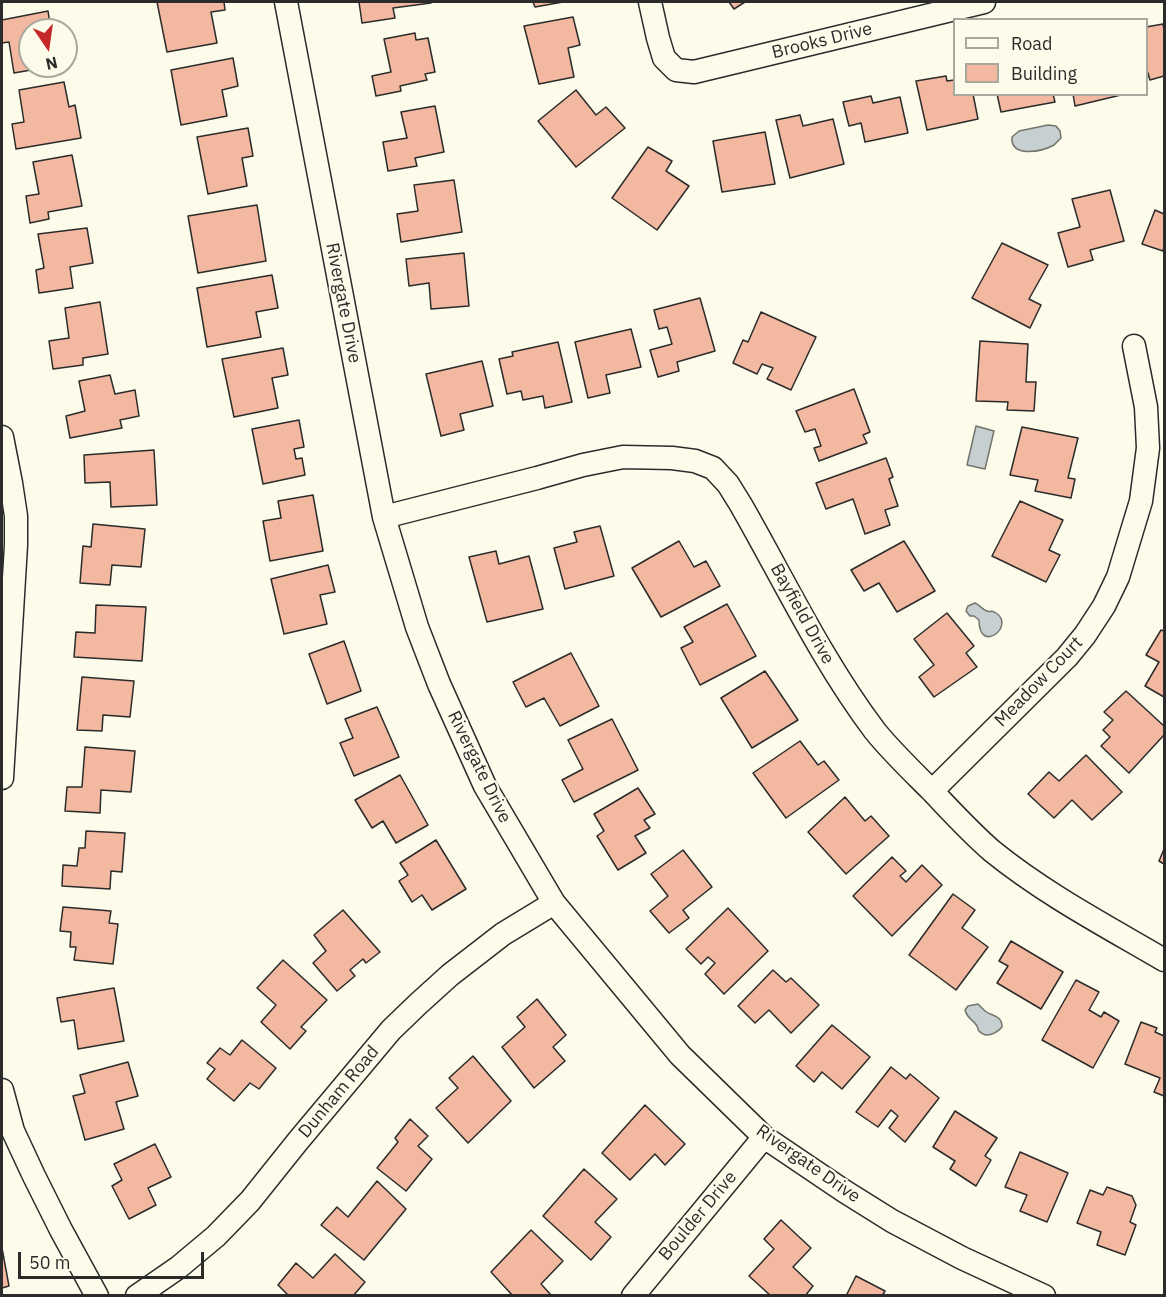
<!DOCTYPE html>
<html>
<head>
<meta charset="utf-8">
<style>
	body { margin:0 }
	#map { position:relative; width:1166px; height:1297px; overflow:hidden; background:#fdfbea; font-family:"IBM Plex Sans",sans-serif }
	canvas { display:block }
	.frame { position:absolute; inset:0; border:3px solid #2b2b2b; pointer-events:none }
	.legend { position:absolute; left:953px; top:18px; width:195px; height:78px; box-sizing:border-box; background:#fdfbea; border:2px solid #a9a89e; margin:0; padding:8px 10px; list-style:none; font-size:18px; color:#2b2b2b }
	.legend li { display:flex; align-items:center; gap:12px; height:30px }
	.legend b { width:30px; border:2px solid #a9a89e }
	.north { position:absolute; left:18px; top:18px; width:60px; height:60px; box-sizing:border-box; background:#fdfbea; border:2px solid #a9a89e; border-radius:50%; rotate:167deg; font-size:16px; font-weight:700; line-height:24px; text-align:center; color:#2b2b2b }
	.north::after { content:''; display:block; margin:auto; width:21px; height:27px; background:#c62828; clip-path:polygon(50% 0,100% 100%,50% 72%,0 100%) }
	.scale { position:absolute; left:18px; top:1252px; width:186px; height:27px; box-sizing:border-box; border:3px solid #2b2b2b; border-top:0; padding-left:8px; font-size:18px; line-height:21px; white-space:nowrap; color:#2b2b2b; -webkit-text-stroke:4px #fdfbea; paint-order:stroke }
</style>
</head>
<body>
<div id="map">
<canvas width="1166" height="1297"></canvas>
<div class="frame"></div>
<ul class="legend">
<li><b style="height:8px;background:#fdfbea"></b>Road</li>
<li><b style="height:16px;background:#f2b8a0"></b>Building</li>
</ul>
<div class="north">N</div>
<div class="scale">50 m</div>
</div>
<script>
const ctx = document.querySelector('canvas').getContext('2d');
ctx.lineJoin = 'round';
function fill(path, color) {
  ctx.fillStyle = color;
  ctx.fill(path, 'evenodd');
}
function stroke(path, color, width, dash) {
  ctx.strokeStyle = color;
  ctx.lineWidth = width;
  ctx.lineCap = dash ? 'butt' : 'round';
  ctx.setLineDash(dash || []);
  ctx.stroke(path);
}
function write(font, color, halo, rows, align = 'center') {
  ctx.font = font + ' "IBM Plex Sans",sans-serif';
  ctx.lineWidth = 4.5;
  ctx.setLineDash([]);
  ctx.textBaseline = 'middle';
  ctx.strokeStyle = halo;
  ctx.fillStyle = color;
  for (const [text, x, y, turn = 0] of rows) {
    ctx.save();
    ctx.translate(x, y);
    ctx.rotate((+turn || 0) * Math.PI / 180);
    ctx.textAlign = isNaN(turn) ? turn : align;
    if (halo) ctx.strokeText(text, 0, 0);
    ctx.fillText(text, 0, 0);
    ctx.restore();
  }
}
const water = new Path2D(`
	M1048 125 1056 126 1060 131 1061 138C1059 140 1056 143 1054 145 1041 152 1010 158 1012 137L1019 131Z
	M976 426 994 431 985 469 967 465Z
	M975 603C980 605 981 609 987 611 993 613 990 609 996 613 1016 626 979 655 979 620L974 616H970L966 611 968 606Z
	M978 1004C980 1006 983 1009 985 1011 993 1017 1002 1015 1002 1027 997 1033 986 1039 979 1031 978 1030 978 1028 977 1026 972 1018 968 1020 965 1010L968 1006Z`);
fill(water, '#c7d0d0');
stroke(water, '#74746e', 1.5);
const building = new Path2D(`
	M157 2H224L225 10 211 12 217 43 167 52Z
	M359 2H431V3L393 8 395 18 362 23Z
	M533 2H563L535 7Z
	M729 2H745L734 9Z
	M48 11 51 30H30V66H54L14 73 9 42 2 43V20Z
	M573 17 580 45 568 48 574 77 539 84 524 26Z
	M1163 24 1164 30V76L1150 80 1146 67V27Z
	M415 33 416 40 428 38 435 72 425 74 427 80 400 86 401 91 376 96 372 76 391 72 384 39Z
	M233 58 238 86 222 90 227 116 181 125 171 70Z
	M946 76 947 81 954 80V94H973L978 119 927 130 916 81Z
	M64 82 69 107 75 105 81 138 16 149 12 124 24 122 19 90Z
	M576 90 596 115 606 107 625 128 576 167 538 121Z
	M997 94H1053L1055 102 1001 112Z
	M1073 94H1125L1075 106Z
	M871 96 873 103 900 97 908 133 865 142 861 123 849 126 843 102Z
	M435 106 444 152 415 158 417 166 388 171 383 142 407 138 401 112Z
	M800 115 803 126 833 119 844 164 790 178 776 120Z
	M248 128 253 156 242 158 247 186 208 194 197 137Z
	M765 132 775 184 722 192 713 141Z
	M648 147 672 161 666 171 689 186 657 230 612 198Z
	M72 155 82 206 48 212 49 219 30 223 26 196 39 194 33 162Z
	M454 180 462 232 401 242 397 214 418 211 414 185Z
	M1110 190 1124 241 1090 250 1093 260 1068 267 1058 233 1080 227 1072 199Z
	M257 205 266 261 198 273 188 216Z
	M1155 210 1164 214V247L1163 251 1142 244Z
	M87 228 93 263 70 267 73 288 39 293 36 270 44 268 38 234Z
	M1002 243 1048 265 1029 299 1041 305 1030 328 972 298Z
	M464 253 469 306 431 309 429 283 409 286 406 259Z
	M272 275 278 308 256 312 261 337 207 347 197 288Z
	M700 298 715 351 677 362 679 371 658 377 650 350 672 344 667 327 659 329 654 310Z
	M100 302 108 354 83 358V365L53 369 49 341 69 338 65 308Z
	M761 312 816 337 791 390 767 379 773 368 762 364 757 374 733 363 743 340 748 342Z
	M631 329 641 367 606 375 610 393 588 398 575 342Z
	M980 341 1028 344 1026 382H1036L1034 411 1007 410 1008 402 976 401Z
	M558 342 572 402 545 408 543 396 523 400 521 391 507 394 499 359 513 356 512 352Z
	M283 348 288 375 272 378 278 408 234 417 222 359Z
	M482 361 493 406 460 414 464 430 441 436 426 374Z
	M110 375 115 394 135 390 139 416 120 420 122 428 70 438 66 416 85 411 79 381Z
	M854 389 870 432 863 435 867 443 819 461 814 448 821 446 815 429 805 432 796 411Z
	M299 420 304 447 294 449 296 459 302 458 305 475 263 484 252 429Z
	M1022 427 1078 438 1068 478 1075 479 1071 498 1035 491 1038 480 1010 475Z
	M154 450 157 505 111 507 110 482 85 483 84 455Z
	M886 458 893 477 889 479 898 506 885 510 890 525 865 534 853 499 826 509 816 483Z
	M313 495 323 551 270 561 263 521 281 518 278 501Z
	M1020 501 1063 520 1049 550 1060 555 1046 582 992 556Z
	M93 524 145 529 141 567 112 565 110 585 80 583 83 546 91 547Z
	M600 526 614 576 565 589 554 548 577 542 574 532Z
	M679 541 694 567 706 561 720 586 661 617 632 568Z
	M904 541 935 591 897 612 879 583 864 591 851 570Z
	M496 551 499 564 529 556 543 609 487 622 469 557Z
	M328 565 335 592 320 595 327 624 284 634 271 579Z
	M727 604 756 656 700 685 681 648 693 642 684 627Z
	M96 605 146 607 142 661 74 657 76 632 95 633Z
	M947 613 974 646 966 653 977 667 934 697 919 677 934 665 914 639Z
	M1161 630 1164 631V697L1145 686 1159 662 1146 655Z
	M344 641 361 691 327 704 309 654Z
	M571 653 599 706 560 726 544 698 526 707 513 682Z
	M765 671 798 720 752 748 721 698Z
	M82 677 134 681 130 717 103 715 102 731 77 730Z
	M1126 691 1164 726V735L1129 773 1101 746 1110 737 1103 730 1113 720 1104 712Z
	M377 707 399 757 354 776 340 743 353 738 345 719Z
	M612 719 638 770 574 802 562 780 583 769 568 740Z
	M800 741 818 765 824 761 839 780 786 818 753 773Z
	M85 747 135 751 131 792 101 790 100 813 65 811 67 787H82Z
	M1086 755 1122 792 1092 820 1072 800 1054 818 1028 794 1049 772 1059 781Z
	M400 775 428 825 396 843 383 821 372 828 355 800Z
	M638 788 655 814 644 820 650 828 635 836 646 853 618 870 597 836 604 831 594 814Z
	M845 797 865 821 871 816 889 836 846 874 808 832Z
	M86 831 125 833 122 872 111 871 110 889 62 886 63 865 77 866 79 848H85Z
	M436 840 466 889 432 910 422 895 412 902 399 881 408 875 400 863Z
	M1164 849V864L1159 861Z
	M683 850 712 887 683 910 689 918 669 933 650 911 668 896 651 874Z
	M892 857 906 871 900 876 906 882 922 865 942 885 892 936 853 896Z
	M953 894 975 910 962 928 988 947 956 990 909 955Z
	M63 907 111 911 109 923 118 924 113 964 74 960 76 947H70L71 932 60 931Z
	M728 908 768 951 724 994 705 974 715 963 708 957 701 964 686 949Z
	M343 910 380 952 366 963 363 959 350 970 355 976 337 991 313 963 326 951 314 935Z
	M1011 941 1063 972 1041 1009 997 983 1008 966 999 961Z
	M283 960 327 1000 301 1027 306 1031 290 1049 261 1022 276 1005 257 988Z
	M773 970 786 982 791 978 819 1005 791 1033 769 1010 755 1023 738 1006Z
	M1076 980 1099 992 1089 1010 1101 1017 1104 1012 1119 1021 1093 1068 1042 1040Z
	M114 988 124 1041 78 1049 74 1020 61 1022 57 998Z
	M537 999 566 1035 553 1047 565 1061 534 1088 502 1047 525 1027 517 1017Z
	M1141 1022 1157 1028 1155 1032 1164 1036V1096L1154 1092 1160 1078 1125 1064Z
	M832 1025 870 1057 842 1089 822 1072 814 1082 796 1066Z
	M242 1040 276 1068 259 1089 250 1083 234 1101 207 1079 215 1069 207 1063 220 1048 230 1055Z
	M473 1056 511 1101 468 1143 436 1108 458 1088 449 1078Z
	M128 1062 138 1096 116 1102 124 1129 85 1140 73 1096 85 1093 80 1075Z
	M891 1067 906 1079 910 1074 939 1098 905 1142 889 1128 898 1116 891 1110 878 1127 856 1112Z
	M645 1105 685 1144 665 1165 655 1154 630 1180 602 1153Z
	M955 1111 997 1138 985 1156 991 1160 976 1186 950 1169 955 1161 933 1147Z
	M410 1119 428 1136 418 1146 432 1159 406 1191 377 1168 398 1142 395 1138Z
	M155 1144 171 1177 148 1188 156 1205 129 1219 112 1186 122 1180 114 1164Z
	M1020 1152 1068 1173 1047 1222 1020 1211 1027 1195 1005 1187Z
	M584 1169 617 1199 595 1222 611 1237 591 1260 543 1216Z
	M377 1181 406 1209 364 1260 321 1225 337 1207 348 1217Z
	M1107 1187 1132 1196 1136 1205 1130 1222 1136 1225 1125 1255 1097 1245 1101 1232 1077 1223 1090 1190 1103 1195Z
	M781 1220 811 1248 793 1267 813 1286 805 1296H771L749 1276 774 1249 764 1239Z
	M531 1230 563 1261 541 1284 552 1296H513L491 1272Z
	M2 1248 9 1286 2 1288Z
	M335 1254 365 1282 353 1296H289L278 1285 296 1263 313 1278Z
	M856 1276 885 1291 882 1296H846Z`);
fill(building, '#f2b8a0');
stroke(building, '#2b2b2b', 1.5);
const street = new Path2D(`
	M286 2 384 517 417 627 439 684 485 786 554 903 680 1055 764 1137 844 1191 892 1221 962 1258 1044 1296
	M650 2 658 38 664 58 676 70 694 72 984 2
	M2 437 11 483 16 516V545L2 778
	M384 517 537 478 583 465 623 457 672 458 695 461 713 468 728 484 741 505C784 580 822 661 875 731 892 752 912 771 931 790 951 811 970 832 992 851 1045 894 1106 926 1164 960
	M932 791 1067 657 1085 635 1104 606 1118 577 1141 501 1148 448 1146 407 1134 346
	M2 1090 13 1131 34 1176 61 1230 97 1296
	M137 1296 179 1267 216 1236 250 1201 298 1141 391 1030 418 1004 450 975 503 934 554 903
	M633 1296 764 1137`);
stroke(street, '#2b2b2b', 25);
stroke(street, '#fdfbea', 22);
write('18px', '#2b2b2b', '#fdfbea', [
	["Brooks Drive",822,41,-14],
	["Rivergate Drive",343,303,79],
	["Bayfield Drive",802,614,61],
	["Meadow Court",1039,682,-46],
	["Rivergate Drive",479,767,64],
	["Dunham Road",339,1092,-50],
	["Rivergate Drive",808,1164,35],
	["Boulder Drive",698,1216,-50]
]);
</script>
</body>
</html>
